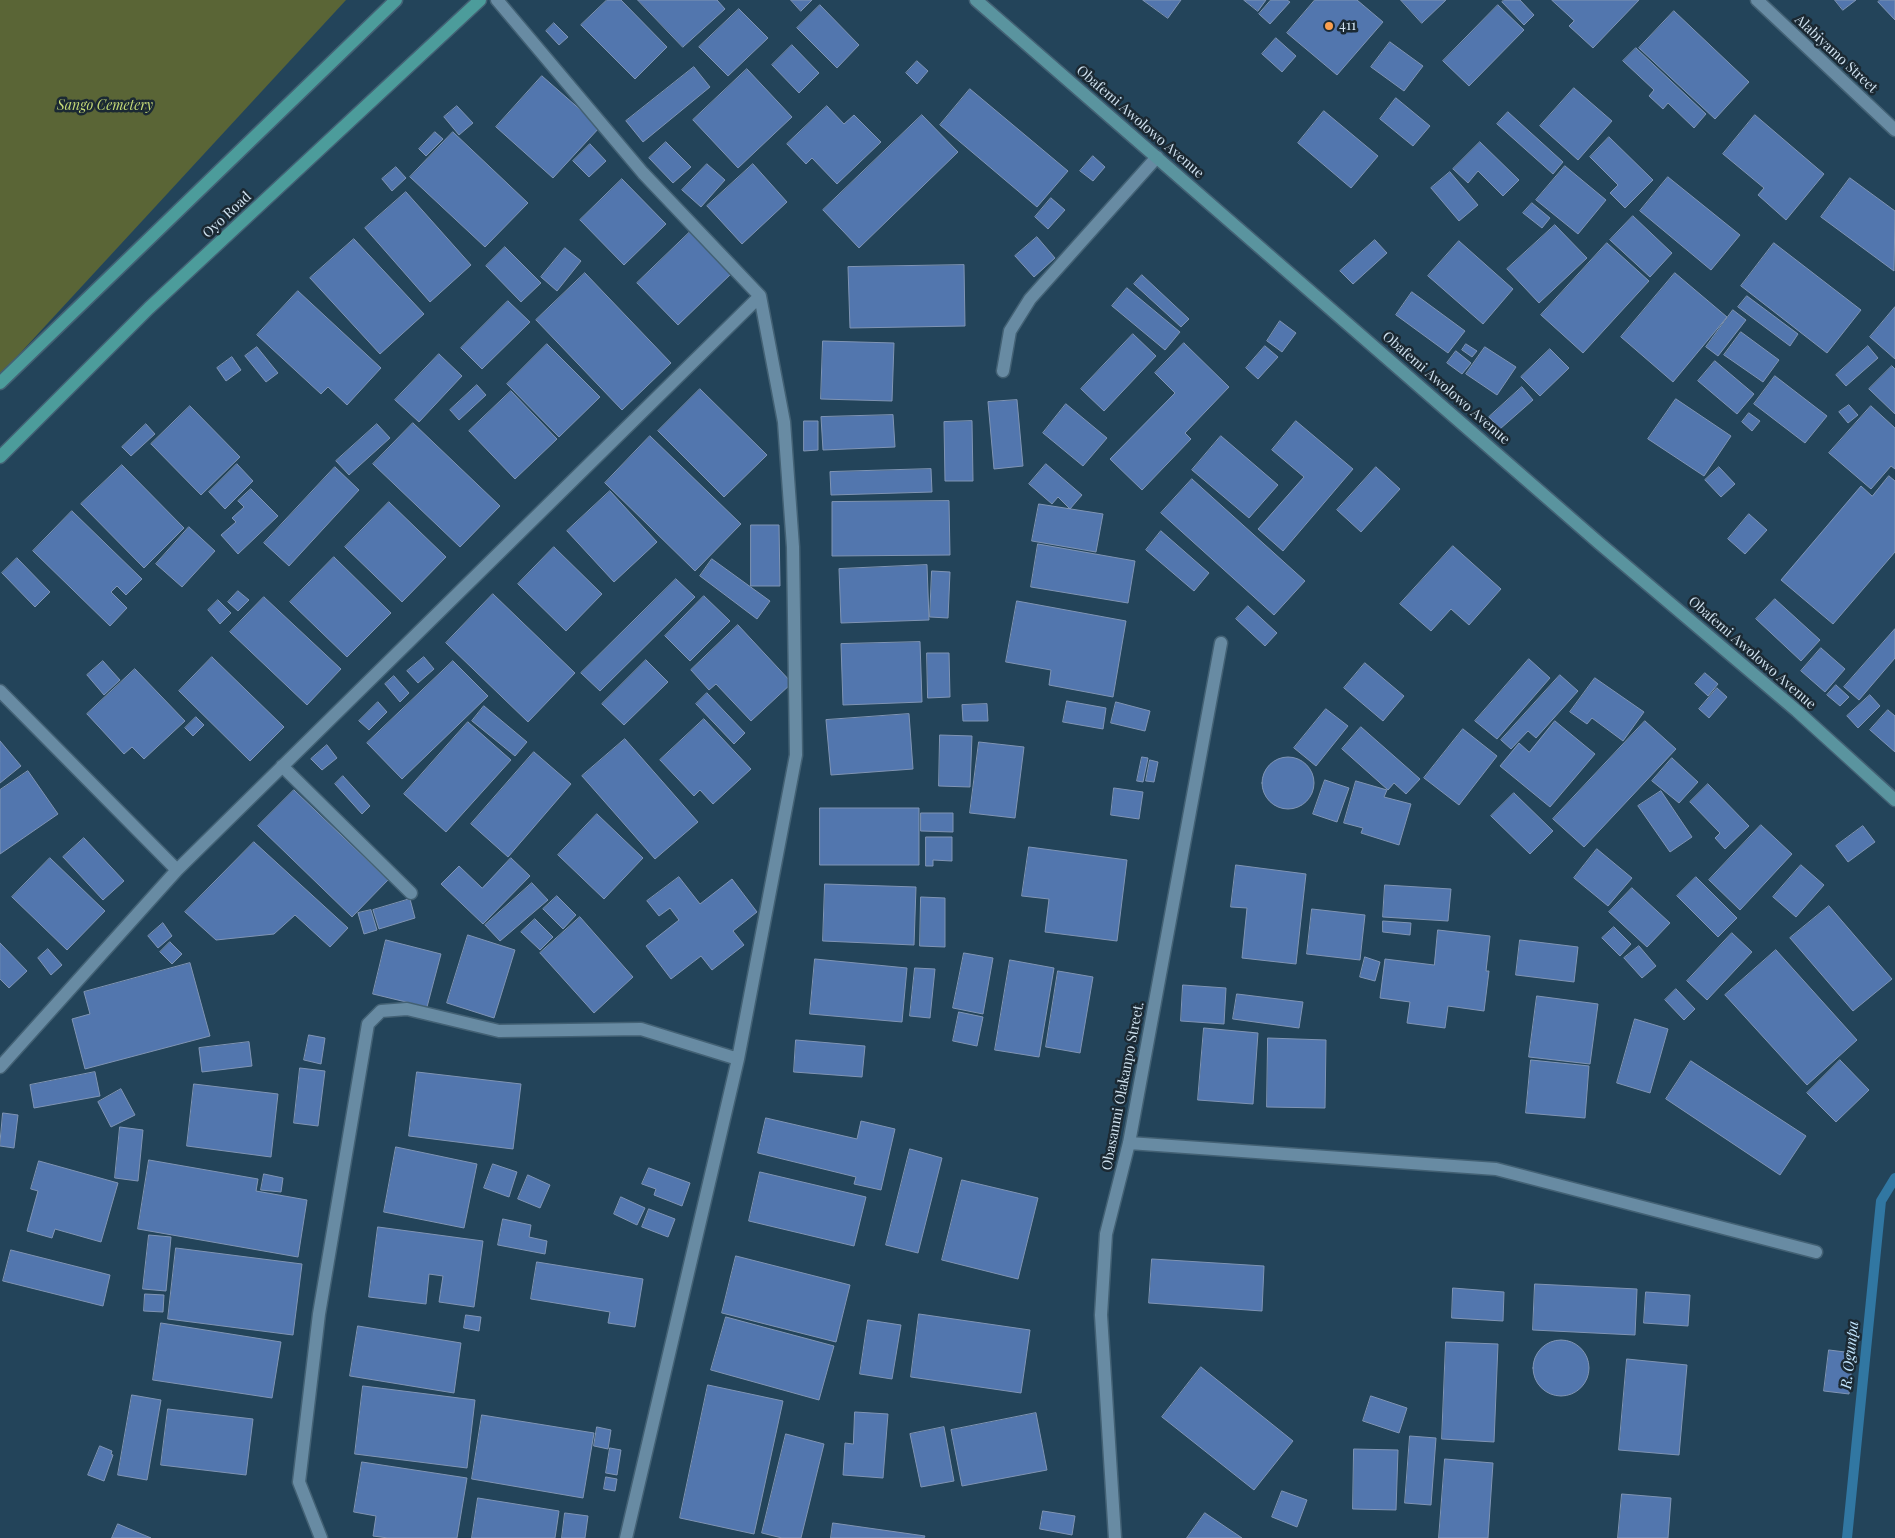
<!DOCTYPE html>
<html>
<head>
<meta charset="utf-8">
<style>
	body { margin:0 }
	canvas { display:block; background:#23445a }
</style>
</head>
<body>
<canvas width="1895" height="1538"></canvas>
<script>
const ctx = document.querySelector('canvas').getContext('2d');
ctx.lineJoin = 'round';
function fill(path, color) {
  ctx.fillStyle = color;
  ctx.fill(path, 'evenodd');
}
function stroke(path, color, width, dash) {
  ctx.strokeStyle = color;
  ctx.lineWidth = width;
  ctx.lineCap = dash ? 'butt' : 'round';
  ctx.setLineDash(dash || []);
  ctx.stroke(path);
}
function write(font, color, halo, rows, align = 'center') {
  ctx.font = font + ' "Playfair Display",serif';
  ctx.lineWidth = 5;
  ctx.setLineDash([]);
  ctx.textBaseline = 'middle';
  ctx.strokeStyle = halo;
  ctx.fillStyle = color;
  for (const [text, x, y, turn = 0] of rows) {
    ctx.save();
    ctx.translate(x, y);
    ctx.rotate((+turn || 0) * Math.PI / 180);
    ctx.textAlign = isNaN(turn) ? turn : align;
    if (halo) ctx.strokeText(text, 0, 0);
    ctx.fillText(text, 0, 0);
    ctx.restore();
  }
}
fill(new Path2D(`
	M0 0H346L0 375Z`), '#5a6536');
stroke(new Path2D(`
	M1847 1538 1881 1201 1895 1178`), '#3177a2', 10);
const building = new Path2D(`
	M607 0H621L667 47 635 79 581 25Z
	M638 0H717L725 9 683 47Z
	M791 0H812L801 11Z
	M1143 0H1181L1168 18Z
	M1244 0H1266L1258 11Z
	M1271 0H1287L1290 2 1270 24 1259 14Z
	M1315 0H1357L1383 22 1337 75 1287 33Z
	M1401 0H1446L1422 23Z
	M1504 0H1520L1534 15 1524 25 1502 2Z
	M1552 0H1639L1593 48 1569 26 1574 21Z
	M1835 0H1856L1843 10Z
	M1880 0H1895V20L1878 2Z
	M820 5 859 45 837 68 797 28Z
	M1498 5 1524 30 1469 86 1443 61Z
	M739 9 768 38 728 76 699 47Z
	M1674 11 1749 82 1715 119 1639 48Z
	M554 23 568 37 559 45 546 31Z
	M1276 38 1296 56 1282 72 1262 54Z
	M1390 42 1423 66 1404 91 1371 67Z
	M792 45 819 73 799 93 772 65Z
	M1636 48 1706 114 1694 128 1668 103 1663 109 1649 96 1654 90 1623 61Z
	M917 61 928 71 917 84 906 73Z
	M694 67 710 87 643 142 626 121Z
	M747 69 792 117 738 168 693 120Z
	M542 76 600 127 553 178 496 127Z
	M1574 88 1612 121 1578 160 1540 126Z
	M970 89 1068 171 1037 207 940 125Z
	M1396 98 1430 126 1413 146 1380 119Z
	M457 106 473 123 459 135 444 117Z
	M827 106 844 124 854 115 881 142 837 184 812 158 806 164 787 144Z
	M1324 111 1378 156 1351 188 1298 143Z
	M1508 112 1563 162 1553 174 1497 124Z
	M922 115 958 152 859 248 823 210Z
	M1755 115 1824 174 1786 220 1758 195 1764 188 1723 154Z
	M435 132 443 139 426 156 419 149Z
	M453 132 528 203 485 247 410 177Z
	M1609 137 1653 180 1625 208 1610 193 1618 185 1590 157Z
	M666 142 691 167 673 183 649 158Z
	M1480 142 1519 180 1503 196 1478 171 1468 183 1453 169Z
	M590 144 606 161 589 177 573 161Z
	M1093 156 1105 167 1093 181 1080 171Z
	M707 164 725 180 701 207 682 190Z
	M753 164 787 202 742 244 707 206Z
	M1565 166 1606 200 1578 234 1536 200Z
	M396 167 406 178 392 191 382 179Z
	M1450 172 1478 205 1459 221 1431 188Z
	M1668 177 1740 235 1711 270 1640 211Z
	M1850 178 1895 211 1894 271 1821 217Z
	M622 179 666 224 624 265 580 220Z
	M406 192 471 265 430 302 365 228Z
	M1051 198 1065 210 1048 229 1035 217Z
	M1532 203 1550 218 1542 228 1523 213Z
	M1633 216 1672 253 1650 277 1610 240Z
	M1555 225 1587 258 1539 303 1507 269Z
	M691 231 732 273 678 325 637 283Z
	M1037 237 1055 258 1034 277 1015 256Z
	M354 239 424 314 380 354 310 278Z
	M1375 240 1387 253 1353 284 1340 271Z
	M1459 241 1513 289 1483 324 1428 276Z
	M1607 243 1649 281 1583 353 1541 315Z
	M1774 243 1861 310 1827 353 1741 286Z
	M505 247 541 283 521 302 486 266Z
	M565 248 581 261 557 291 541 277Z
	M964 265 965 326 850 328 848 267Z
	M585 273 671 363 622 410 536 320Z
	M1675 273 1727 317 1673 382 1621 337Z
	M1142 275 1189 319 1181 327 1134 284Z
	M1127 288 1180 332 1165 350 1112 306Z
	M298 291 381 368 347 405 328 387 321 394 257 335Z
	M1412 292 1465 331 1448 353 1396 315Z
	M1747 296 1798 334 1790 346 1738 307Z
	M508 301 530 322 482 369 461 348Z
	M1895 307V359L1870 337Z
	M1733 310 1746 320 1718 356 1706 347Z
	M1280 321 1296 333 1282 352 1267 341Z
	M1741 332 1779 360 1763 382 1724 355Z
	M1133 334 1156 356 1104 411 1081 389Z
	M823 341 894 343 892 401 821 399Z
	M1184 343 1229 387 1185 433 1191 439 1142 490 1110 459 1175 393 1155 373Z
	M547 344 600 397 559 437 507 384Z
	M1466 344 1477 351 1472 357 1462 350Z
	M1265 346 1278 357 1258 379 1246 368Z
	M1868 346 1878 358 1846 386 1836 375Z
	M257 347 278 373 266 382 245 356Z
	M1485 347 1516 367 1497 395 1466 374Z
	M1550 349 1569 368 1540 396 1521 377Z
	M1456 351 1471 363 1462 374 1447 363Z
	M439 354 462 376 419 422 395 400Z
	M232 357 241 370 226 381 217 368Z
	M1715 361 1754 394 1737 414 1698 381Z
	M1892 366 1895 369V414L1869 389Z
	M1775 376 1827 416 1805 443 1754 404Z
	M477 385 486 395 459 420 450 410Z
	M1522 387 1533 400 1500 429 1489 417Z
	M700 389 767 455 724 497 658 431Z
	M511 391 557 439 515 479 469 431Z
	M1676 399 1731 436 1704 476 1648 439Z
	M1017 400 1023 466 994 469 988 402Z
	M1066 404 1107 438 1083 466 1043 433Z
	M1849 405 1858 415 1848 423 1839 412Z
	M190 406 240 457 201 495 151 444Z
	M1871 406 1895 428V469L1891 466 1871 489 1829 453Z
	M1749 413 1760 421 1752 431 1742 422Z
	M893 415 895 447 823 450 821 417Z
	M804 421H818V450L804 451Z
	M972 421 973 481H945L944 422Z
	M1296 421 1353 469 1283 551 1258 529 1304 477 1272 450Z
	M413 423 500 506 460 547 373 464Z
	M146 424 155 434 131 456 122 447Z
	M377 424 390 438 349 475 336 461Z
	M650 436 741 524 695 571 605 483Z
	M1221 436 1278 485 1249 518 1192 470Z
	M237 464 253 481 225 509 209 492Z
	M1046 464 1082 495 1070 509 1058 497 1052 504 1029 484Z
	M122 465 184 528 144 568 81 504Z
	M335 467 359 490 289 566 264 543Z
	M1376 467 1400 489 1361 532 1337 510Z
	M1719 467 1735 484 1721 497 1705 480Z
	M931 469 932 492 831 495 830 472Z
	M1889 476 1895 481V552L1833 624 1781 580 1861 486 1872 496Z
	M1192 479 1305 581 1274 615 1161 513Z
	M251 489 278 516 238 554 221 535 236 522 232 518 244 507 238 501Z
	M610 491 657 542 614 582 567 531Z
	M949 501 950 555 832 556V502Z
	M389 502 446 557 402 602 345 547Z
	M1039 504 1103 514 1096 552 1032 541Z
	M72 511 142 579 126 595 117 586 111 592 127 608 110 626 33 551Z
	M1749 514 1767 530 1745 554 1728 539Z
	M751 525H779L780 586H751Z
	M189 527 215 551 182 587 156 564Z
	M1161 531 1209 573 1194 591 1146 550Z
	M1038 544 1135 561 1128 603 1031 587Z
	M1453 546 1501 589 1469 625 1451 609 1431 631 1400 604Z
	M554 547 602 594 566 631 518 584Z
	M334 557 391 613 347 657 290 602Z
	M17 558 50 592 35 607 2 573Z
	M712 559 770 601 757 619 700 576Z
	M927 565 929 620 841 623 839 569Z
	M932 571 950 572 948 618 930 617Z
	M676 579 695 597 600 691 581 673Z
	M238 591 249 600 238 611 228 602Z
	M493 594 575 673 528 722 446 643Z
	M704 596 730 621 690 661 665 636Z
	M264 597 341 669 307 705 230 632Z
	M1775 599 1820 640 1801 661 1756 619Z
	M218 600 231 613 220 624 208 610Z
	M1017 601 1126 621 1113 697 1049 685 1051 670 1006 662Z
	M1248 606 1277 633 1265 646 1236 619Z
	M738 625 792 683 751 721 716 684 709 690 691 670Z
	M1895 629V658L1859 700 1844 687Z
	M920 642 922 702 843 705 841 644Z
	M1821 648 1845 669 1825 692 1801 671Z
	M927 653H949L950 697 928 698Z
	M212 657 284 727 250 761 179 691Z
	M424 657 434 669 418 683 407 671Z
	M1529 659 1550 678 1497 739 1475 721Z
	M646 660 668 682 624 725 602 704Z
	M103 661 120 680 104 695 87 675Z
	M453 661 488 696 402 779 367 743Z
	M1365 663 1404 696 1383 721 1344 688Z
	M135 669 185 721 144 759 132 747 124 754 87 714Z
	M1705 673 1718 684 1708 696 1695 684Z
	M1560 675 1578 691 1536 738 1528 731 1511 749 1501 740Z
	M394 676 409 693 400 702 385 684Z
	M1595 678 1644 712 1623 741 1592 718 1587 724 1570 712Z
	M1836 685 1849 697 1840 706 1827 695Z
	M1717 688 1727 697 1709 718 1699 709Z
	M707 693 745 733 734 744 696 704Z
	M1870 695 1880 706 1858 728 1847 716Z
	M1067 701 1106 708 1103 729 1063 722Z
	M378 702 387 712 369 730 359 721Z
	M1116 702 1150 711 1145 731 1111 723Z
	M987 704 988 721H963L962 705Z
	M484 706 527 742 515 756 472 721Z
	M1326 709 1348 726 1316 766 1294 748Z
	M1888 710 1895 716V752L1870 730Z
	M909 714 913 769 831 775 826 720Z
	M196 717 204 725 193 736 185 728Z
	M704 719 751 769 713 804 700 790 694 796 660 760Z
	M1555 721 1595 754 1550 807 1500 766 1519 743 1529 752Z
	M1645 721 1676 749 1584 847 1553 819Z
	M468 722 511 760 446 832 404 794Z
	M1361 727 1420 779 1406 794 1394 783 1388 790 1342 749Z
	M1463 729 1497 756 1459 805 1424 778Z
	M940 735 972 736 970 787 939 786Z
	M625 739 698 822 655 859 582 776Z
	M0 741 21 766 0 783Z
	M979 742 1024 747 1015 818 970 813Z
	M327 745 337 758 322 770 311 759Z
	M534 752 571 784 508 857 471 824Z
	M1142 757 1148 758 1143 782 1137 781Z
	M1262 783a26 26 0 1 1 52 0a26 26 0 1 1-52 0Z
	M1672 758 1698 782 1679 803 1652 781Z
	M1150 760 1158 762 1154 782 1146 781Z
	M28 771 58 814 0 854V790Z
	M343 776 370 806 362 814 335 784Z
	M1325 780 1349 788 1337 822 1313 814Z
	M1356 781 1387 790 1384 797 1411 804 1399 845 1361 833 1363 828 1344 823Z
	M1708 784 1749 826 1725 849 1715 838 1720 833 1690 802Z
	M1114 788 1143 792 1139 819 1111 815Z
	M294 790 388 880 352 917 258 826Z
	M1661 791 1692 837 1670 852 1638 806Z
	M1514 793 1553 831 1530 854 1491 816Z
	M820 808H919V865H820Z
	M921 813H953V832L921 831Z
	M597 814 643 858 604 899 558 855Z
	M1761 825 1792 854 1740 910 1709 880Z
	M1863 826 1875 842 1848 862 1836 846Z
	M926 837H952V861L933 860V866H926Z
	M84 838 124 881 103 900 63 857Z
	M254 842 348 928 330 947 295 915 274 934 216 940 185 912Z
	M1029 847 1127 860 1117 941 1045 932 1049 899 1022 896Z
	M1597 849 1632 878 1608 906 1574 878Z
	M50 858 105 911 67 950 12 897Z
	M511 858 530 876 483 924 441 884 459 866 482 888Z
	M1236 865 1306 874 1296 964 1242 958 1247 908 1231 907Z
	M1801 865 1824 885 1796 917 1773 897Z
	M679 877 700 904 732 879 757 912 733 931 744 945 712 970 701 956 671 979 646 946 679 920 670 908 659 916 647 901Z
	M1696 877 1737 918 1718 937 1677 896Z
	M532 883 548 900 500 941 485 925Z
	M825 884 916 887 914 945 823 941Z
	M1385 885 1451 889 1448 921 1383 917Z
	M1632 888 1670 923 1647 947 1609 912Z
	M557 896 576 915 563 929 543 909Z
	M921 897 945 898V947L920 946Z
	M410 899 415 918 379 929 373 910Z
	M1829 906 1892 979 1853 1011 1790 938Z
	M1312 909 1365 915 1360 960 1307 954Z
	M371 910 377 930 364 934 358 913Z
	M580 917 633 977 594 1013 540 953Z
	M535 919 553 937 540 950 521 932Z
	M1383 921 1411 923 1410 935 1383 932Z
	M163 923 172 936 158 948 148 936Z
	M1614 927 1631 944 1620 956 1602 938Z
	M1438 930 1490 936 1486 971H1489L1484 1011 1448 1006 1445 1028 1407 1023 1410 1002 1380 998 1385 959 1434 965Z
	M1732 933 1752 952 1707 1000 1687 981Z
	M468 935 515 950 494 1018 447 1003Z
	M386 940 441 954 427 1007 373 994Z
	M1520 940 1578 947 1574 982 1516 975Z
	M170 942 182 954 172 964 160 952Z
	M0 943 27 971 9 988 0 979Z
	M1639 946 1656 966 1642 978 1624 958Z
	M48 949 62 965 51 975 38 958Z
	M1776 950 1857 1040 1807 1085 1725 995Z
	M964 953 993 958 983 1014 953 1008Z
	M1365 957 1380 962 1375 981 1360 977Z
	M815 959 907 968 902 1022 810 1014Z
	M1010 960 1054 968 1039 1057 995 1050Z
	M190 963 210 1036 85 1069 72 1019 90 1014 84 992Z
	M915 968 935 969 930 1018 910 1016Z
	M1058 971 1093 977 1080 1053 1046 1047Z
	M1183 985 1226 988 1224 1024 1181 1021Z
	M1676 989 1695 1009 1684 1020 1665 1000Z
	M1237 994 1303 1002 1299 1028 1233 1019Z
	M1537 996 1598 1004 1590 1064 1529 1057Z
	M959 1012 983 1017 977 1046 953 1041Z
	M1635 1019 1668 1029 1650 1093 1617 1083Z
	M1204 1028 1258 1033 1253 1104 1198 1100Z
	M309 1035 325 1038 321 1064 304 1060Z
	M1268 1038 1326 1040 1325 1108 1267 1107Z
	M796 1040 865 1046 862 1077 794 1072Z
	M249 1042 252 1066 202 1072 199 1048Z
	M1531 1060 1589 1066 1585 1118 1526 1113Z
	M1840 1060 1869 1090 1836 1122 1807 1093Z
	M1691 1061 1806 1136 1780 1175 1666 1099Z
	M300 1068 325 1071 318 1126 294 1123Z
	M95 1072 100 1096 34 1108 30 1085Z
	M417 1072 521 1084 513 1149 409 1136Z
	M194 1084 278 1094 271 1157 187 1146Z
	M121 1089 135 1115 111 1127 98 1102Z
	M3 1113 18 1115 14 1148 0 1146Z
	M766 1118 857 1139 861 1121 895 1129 881 1190 854 1184 856 1177 758 1153Z
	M120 1127 143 1130 138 1181 115 1178Z
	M396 1147 477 1164 464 1228 384 1212Z
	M910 1149 942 1158 918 1253 886 1245Z
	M149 1160 258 1179 256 1191 307 1200 298 1257 138 1229Z
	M39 1161 118 1183 101 1242 55 1229 52 1238 27 1231 38 1191 31 1189Z
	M493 1164 517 1172 509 1197 484 1188Z
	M649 1168 690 1183 682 1206 654 1195 656 1189 642 1184Z
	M760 1172 866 1197 854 1246 749 1221Z
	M264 1174 283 1178 281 1192 261 1190Z
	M528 1175 550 1185 540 1208 518 1199Z
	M962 1180 1038 1198 1018 1279 942 1260Z
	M621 1197 645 1208 637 1225 614 1214Z
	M649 1209 675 1219 668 1237 642 1227Z
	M503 1219 531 1225 529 1237 547 1241 545 1254 498 1245Z
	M378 1227 483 1241 474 1307 439 1302 443 1276 429 1274 426 1304 369 1297Z
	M149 1235 171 1237 166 1291 143 1289Z
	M176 1248 302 1264 293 1335 168 1319Z
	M11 1250 110 1275 103 1306 3 1281Z
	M736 1256 850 1285 836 1342 722 1313Z
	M1152 1259 1264 1266 1262 1311 1149 1303Z
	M537 1262 643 1279 635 1327 608 1323 610 1312 531 1299Z
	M1535 1284 1637 1289 1635 1335 1533 1330Z
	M1453 1288 1504 1292 1503 1321 1452 1318Z
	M1646 1292 1690 1295 1688 1326 1644 1323Z
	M145 1294 164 1295 163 1312 144 1311Z
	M919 1314 1030 1330 1021 1393 911 1377Z
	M466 1315 481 1317 479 1331 464 1328Z
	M726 1317 834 1346 819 1400 711 1370Z
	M868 1320 901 1325 892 1379 860 1374Z
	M161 1323 281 1342 272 1398 153 1380Z
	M358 1326 461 1343 454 1393 350 1376Z
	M1533 1368a28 28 0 1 1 56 0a28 28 0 1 1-56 0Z
	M1446 1342 1498 1344 1494 1442 1442 1439Z
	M1829 1350 1853 1353 1849 1394 1824 1391Z
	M1627 1359 1687 1365 1679 1455 1619 1450Z
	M1201 1367 1293 1441 1254 1490 1162 1417Z
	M708 1385 783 1401 754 1534 680 1518Z
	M363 1386 475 1400 467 1468 355 1454Z
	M132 1395 161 1400 147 1480 118 1475Z
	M1371 1396 1407 1408 1399 1433 1363 1421Z
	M168 1409 253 1419 246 1475 161 1465Z
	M855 1412 888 1414 883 1478 843 1475 845 1443 853 1444Z
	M1036 1413 1047 1470 962 1486 951 1430Z
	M482 1415 594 1433 583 1498 472 1479Z
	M597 1427 611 1430 608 1449 594 1446Z
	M944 1427 954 1481 921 1487 910 1434Z
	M786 1434 824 1444 801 1538H782L762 1533Z
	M1410 1436 1436 1438 1431 1505 1405 1503Z
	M100 1446 112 1451 111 1454 113 1455 104 1481 88 1475Z
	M610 1448 621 1450 617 1475 606 1473Z
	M1354 1449 1398 1450 1396 1510 1353 1509Z
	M1445 1459 1493 1463 1488 1538H1439Z
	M362 1462 467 1478 457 1538H388L373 1536 376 1516 354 1512Z
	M606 1477 617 1479 615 1491 604 1489Z
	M1282 1491 1307 1500 1297 1527 1272 1517Z
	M1622 1494 1671 1498 1668 1538H1618Z
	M478 1498 559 1511 555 1538H472Z
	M1043 1511 1075 1516 1072 1535 1040 1529Z
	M565 1513 588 1516 585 1538H562Z
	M1205 1513 1242 1538H1187Z
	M833 1523 925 1536 924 1538H831Z
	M118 1524 151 1538H112Z`);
fill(building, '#5276ae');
stroke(building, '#7f94b4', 1);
const minor = new Path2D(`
	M497 0 643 173 760 296 784 422 793 547 796 755 738 1059 626 1538
	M1757 0 1895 130
	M1003 371 1010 331 1030 299 1157 157
	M0 691 177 870
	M282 766 411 893
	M0 1067 177 870 760 296
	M1129 1143 1496 1169 1816 1252
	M321 1538 299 1482 319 1314 368 1024 381 1011 407 1009 499 1031 641 1029 738 1059
	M1115 1538 1101 1315 1106 1234 1129 1143 1221 643`);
const secondary = new Path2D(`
	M976 0 1599 543 1797 711 1895 800`);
const primary = new Path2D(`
	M0 383 396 0
	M0 457 149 308 480 0`);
stroke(minor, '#436174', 15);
stroke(secondary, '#436174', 15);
stroke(primary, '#436174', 15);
stroke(minor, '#688ba3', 12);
stroke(secondary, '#5a949f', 12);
stroke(primary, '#4c9c9b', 12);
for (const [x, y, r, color] of [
	[1329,26,5,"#fa9f4f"]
]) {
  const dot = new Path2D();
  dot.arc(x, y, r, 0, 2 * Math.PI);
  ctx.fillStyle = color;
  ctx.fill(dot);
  stroke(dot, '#1b2933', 2);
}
write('14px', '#d0e2f0', '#1b2933', [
	["411",1339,26]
], 'left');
write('14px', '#d0e2f0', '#1b2933', [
	["Alabiyamo Street",1836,54,43],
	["Obafemi Awolowo Avenue",1140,122,41],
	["Oyo Road",227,215,-43],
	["Obafemi Awolowo Avenue",1446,388,41],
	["Obafemi Awolowo Avenue",1752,653,41],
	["Obasanmi Olakanpo Street.",1123,1086,-79]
]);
write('italic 14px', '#c4d977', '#1b2933', [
	["Sango Cemetery",105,106]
]);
write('italic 15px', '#c2e5fe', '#1b2933', [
	["R. Ogunpa",1850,1355,-84]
]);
</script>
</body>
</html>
